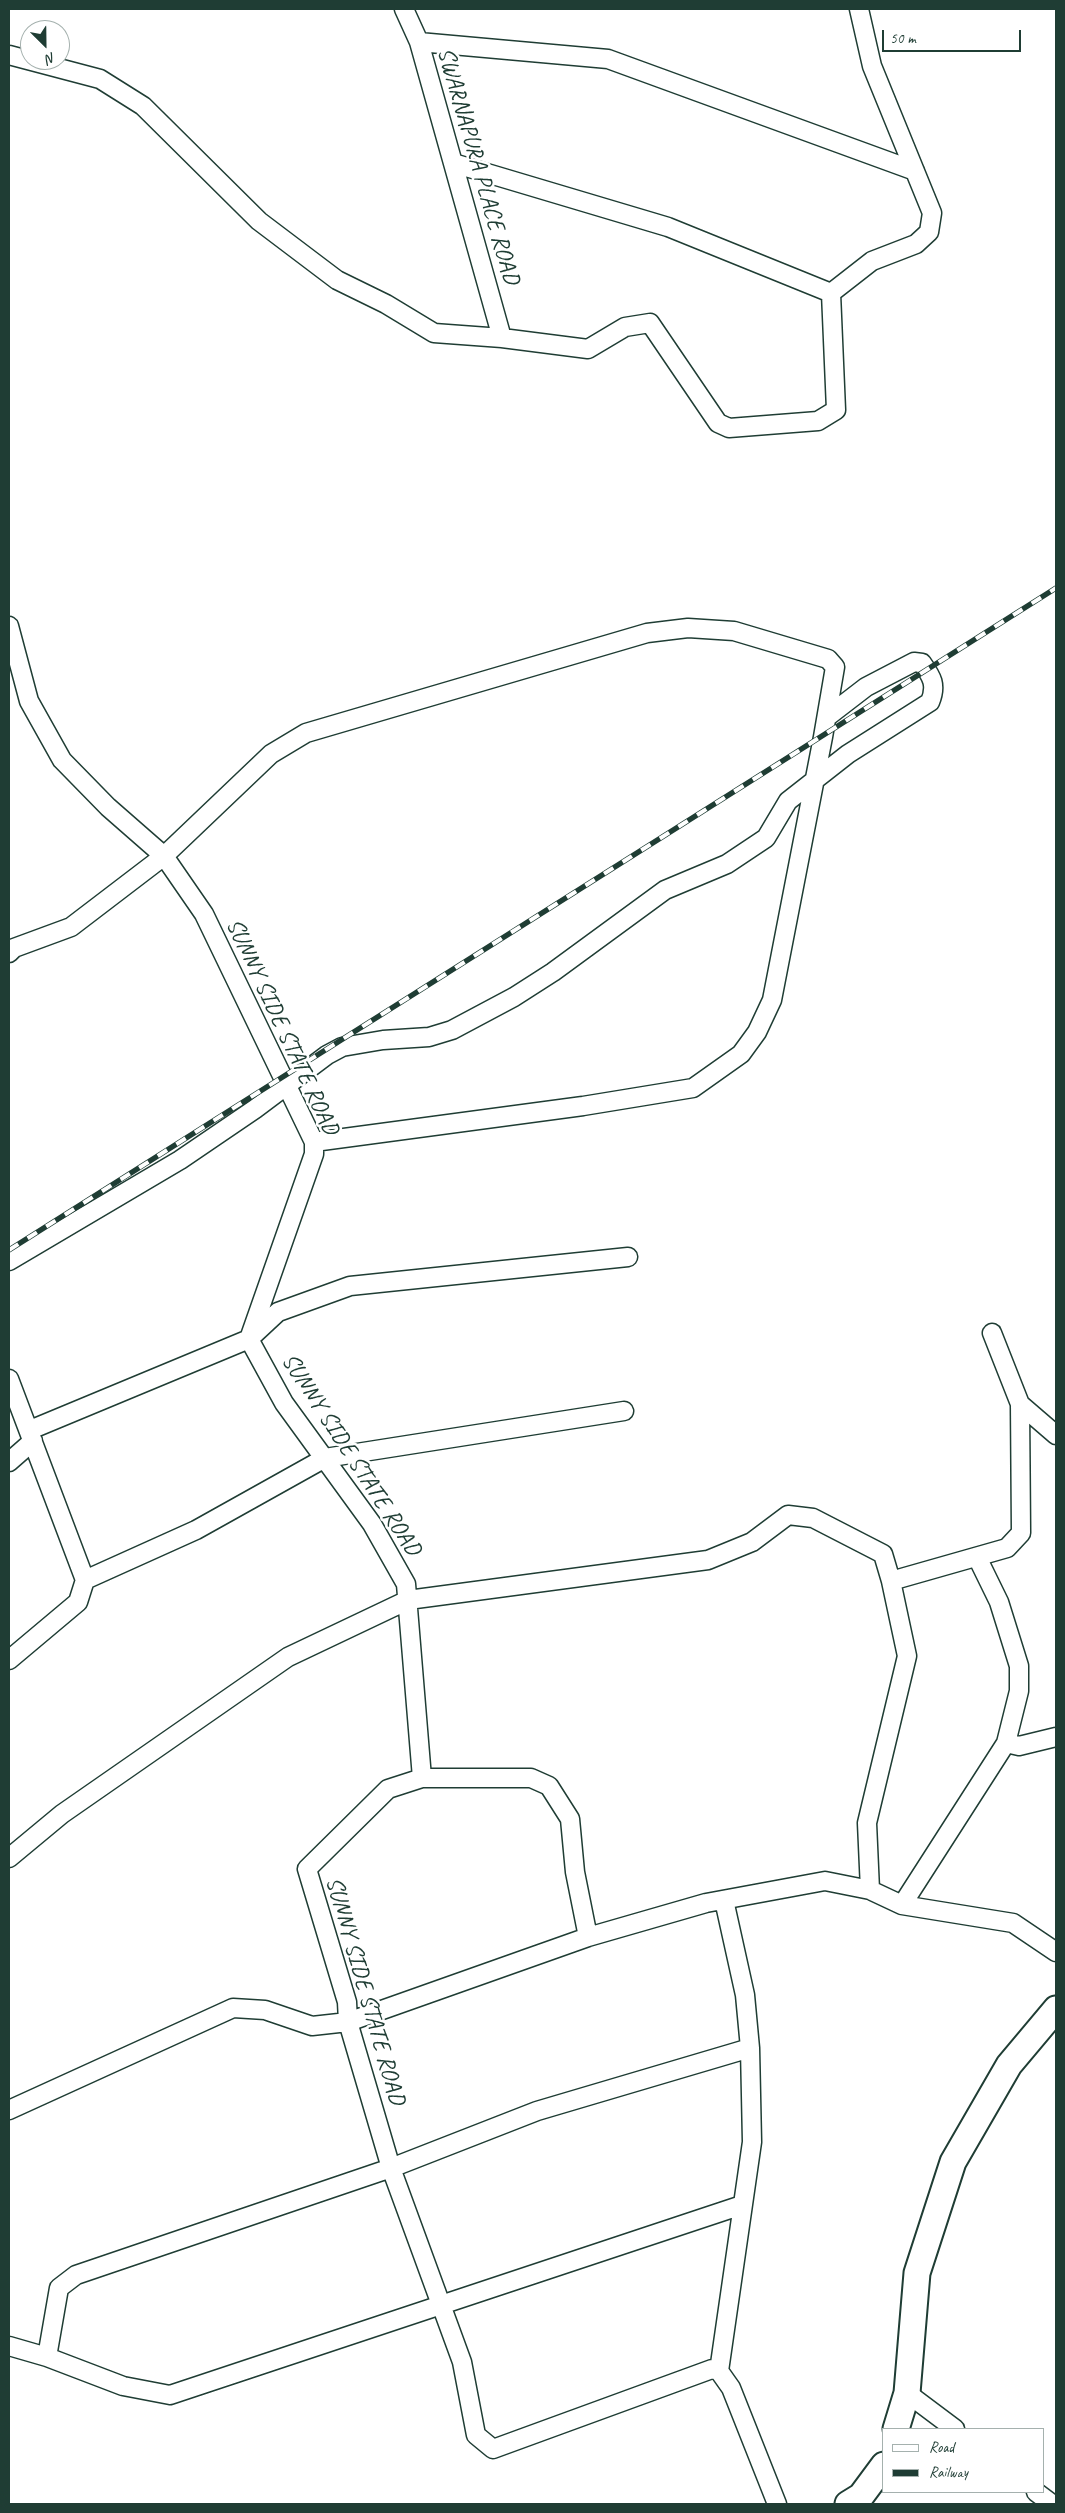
<!DOCTYPE html>
<html>
<head>
<meta charset="utf-8">
<style>
	body { margin:0 }
	#map { position:relative; width:1065px; height:2513px; overflow:hidden; background:#fff; font-family:Caveat,sans-serif }
	canvas { display:block }
	.frame { position:absolute; inset:0; border:10px solid #1f3d34; pointer-events:none }
	.legend { position:absolute; left:882px; top:2428px; width:162px; height:65px; box-sizing:border-box; background:#fff; border:1px solid #a5b1ae; margin:0; padding:6px 9px; list-style:none; font-size:15px; color:#1f3d34 }
	.legend li { display:flex; align-items:center; gap:10px; height:25px }
	.legend b { width:25px; border:1px solid #a5b1ae }
	.north { position:absolute; left:20px; top:20px; width:50px; height:50px; box-sizing:border-box; background:#fff; border:1px solid #a5b1ae; border-radius:50%; rotate:157deg; font-size:14px; font-weight:700; line-height:20px; text-align:center; color:#1f3d34 }
	.north::after { content:''; display:block; margin:auto; width:18px; height:22px; background:#1f3d34; clip-path:polygon(50% 0,100% 100%,50% 72%,0 100%) }
	.scale { position:absolute; left:882px; top:30px; width:139px; height:22px; box-sizing:border-box; border:2px solid #1f3d34; border-top:0; padding-left:6px; font-size:15px; line-height:18px; white-space:nowrap; color:#1f3d34; -webkit-text-stroke:4px #fff; paint-order:stroke }
</style>
</head>
<body>
<div id="map">
<canvas width="1065" height="2513"></canvas>
<div class="frame"></div>
<ul class="legend">
<li><b style="height:6px;background:#fff"></b>Road</li>
<li><b style="height:6px;background:#1f3d34"></b>Railway</li>
</ul>
<div class="north">N</div>
<div class="scale">50 m</div>
</div>
<script>
const ctx = document.querySelector('canvas').getContext('2d');
ctx.lineJoin = 'round';
function stroke(path, color, width, dash) {
  ctx.strokeStyle = color;
  ctx.lineWidth = width;
  ctx.lineCap = dash ? 'butt' : 'round';
  ctx.setLineDash(dash || []);
  ctx.stroke(path);
}
function write(font, color, halo, rows, align = 'center') {
  ctx.font = font + ' Caveat,sans-serif';
  ctx.lineWidth = 5;
  ctx.setLineDash([]);
  ctx.textBaseline = 'middle';
  ctx.strokeStyle = halo;
  ctx.fillStyle = color;
  for (const [text, x, y, turn = 0] of rows) {
    ctx.save();
    ctx.translate(x, y);
    ctx.rotate((+turn || 0) * Math.PI / 180);
    ctx.textAlign = isNaN(turn) ? turn : align;
    if (halo) ctx.strokeText(text, 0, 0);
    ctx.fillText(text, 0, 0);
    ctx.restore();
  }
}
const minor = new Path2D(`
	M404 9 419 42 502 338
	M419 42 608 59 915 171
	M9 55 100 79 143 106 259 221 337 280 386 304 434 333 502 338 588 349 625 327 650 323 718 423 729 428 818 421 836 410 831 293 872 261 916 244 929 232 932 213 872 66 859 9
	M453 163 668 227 831 293
	M9 626 29 701 62 760 108 807 164 856 204 914 314 1142V1154L249 1339 284 1403 372 1524 406 1584 422 1778 388 1789 307 1869 347 2002 348 2022 391 2168 462 2362 476 2435 493 2449 712 2369 719 2371 731 2388 777 2504
	M9 953 14 948 71 927 164 856 271 754 306 733 647 633 688 628 734 631 828 659 835 667 823 737 772 1000 757 1032 741 1054 693 1088 583 1106 314 1142
	M9 1261 180 1160 255 1109 327 1055 342 1047 383 1040 429 1037 452 1030 514 997 553 972 665 890 727 864 766 838 788 801 848 754 930 702C937 685 932 677 922 663L914 662 866 687 827 717
	M9 1379 85 1580 78 1602 9 1660
	M1020 1404 1056 1435
	M30 1430 249 1339 278 1312 350 1286 628 1257
	M9 1462 33 1441
	M85 1580 196 1530 325 1458 624 1411
	M891 1581 1007 1548 1021 1533 1020 1404 992 1333
	M1006 1743 1019 1746 1056 1737
	M422 1778H531L549 1786 570 1819 575 1872 588 1937
	M9 1858 62 1814 288 1657 408 1600 708 1560 752 1542 788 1515 813 1518 883 1554 891 1581 907 1656 867 1823 870 1890
	M902 1905 1006 1743 1019 1691V1666L999 1602 977 1557
	M9 2110 233 2008 265 2010 312 2026 348 2022 588 1937 706 1903 825 1881 870 1890 902 1905 1013 1923 1056 1952
	M9 2346 47 2357 123 2386 170 2395 742 2205
	M47 2357 59 2288 76 2275 391 2168 537 2111 750 2048
	M719 2371 752 2142 750 2048 745 1995 724 1900
	M907 2393 955 2429
	M1036 2492 1052 2504`);
const secondary = new Path2D(`
	M896 2429 907 2393 917 2273 953 2162 1009 2065 1056 2009
	M848 2504 861 2496 884 2465`);
stroke(minor, '#1f3d34', 21);
stroke(secondary, '#1f3d34', 29);
stroke(minor, '#fff', 18);
stroke(secondary, '#fff', 25);
const rail = new Path2D(`
	M9 1250 1056 588`);
stroke(rail, '#1f3d34', 5.5);
stroke(rail, '#fff', 4, [11]);
write('24px', '#1f3d34', '#fff', [
	["SWARNAPURA PLACE ROAD",478,166,74],
	["SUNNY SIDE STATE ROAD",282,1027,65],
	["SUNNY SIDE STATE ROAD",351,1455,57],
	["SUNNY SIDE STATE ROAD",365,1991,74]
]);
</script>
</body>
</html>
